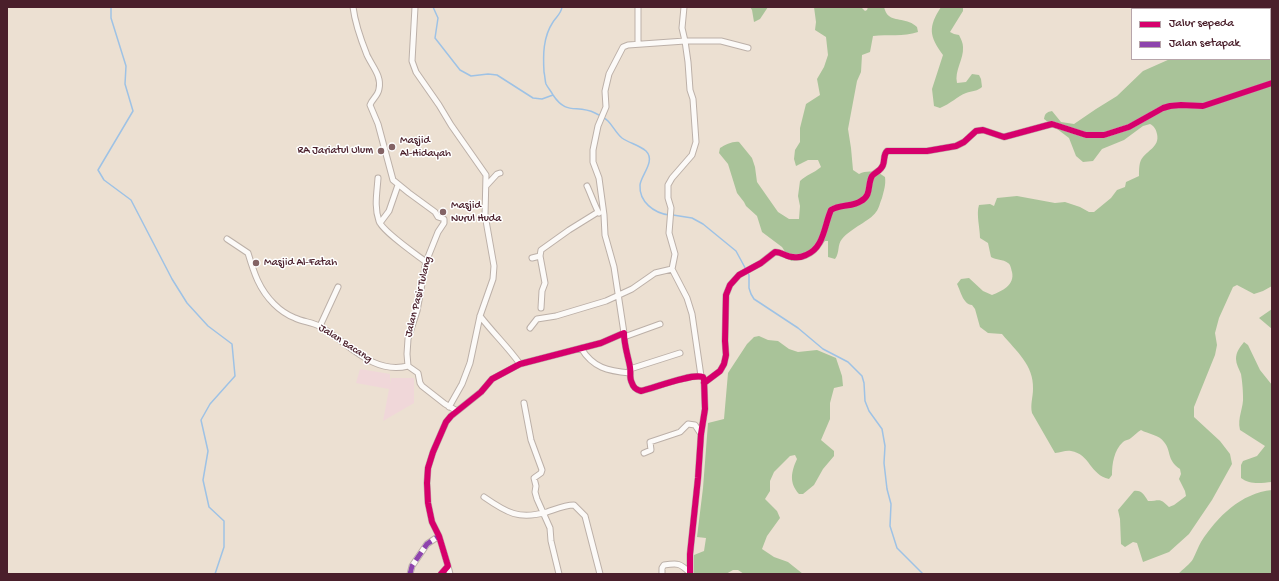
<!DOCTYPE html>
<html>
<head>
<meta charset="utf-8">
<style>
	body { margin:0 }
	#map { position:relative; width:1279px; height:581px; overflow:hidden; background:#ece0d2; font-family:"Gochi Hand",sans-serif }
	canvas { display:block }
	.frame { position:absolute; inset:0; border:8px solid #4a1f2b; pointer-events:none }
	.legend { position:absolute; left:1131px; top:8px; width:140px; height:52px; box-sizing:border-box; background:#fff; border:1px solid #b7a5aa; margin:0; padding:5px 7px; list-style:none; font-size:12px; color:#4a1f2b }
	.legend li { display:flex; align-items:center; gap:8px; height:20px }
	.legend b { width:20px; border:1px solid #b7a5aa }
</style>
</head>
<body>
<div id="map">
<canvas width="1279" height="581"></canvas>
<div class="frame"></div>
<ul class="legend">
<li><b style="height:5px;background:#d6006c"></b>Jalur sepeda</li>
<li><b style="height:5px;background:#8e44ad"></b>Jalan setapak</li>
</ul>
</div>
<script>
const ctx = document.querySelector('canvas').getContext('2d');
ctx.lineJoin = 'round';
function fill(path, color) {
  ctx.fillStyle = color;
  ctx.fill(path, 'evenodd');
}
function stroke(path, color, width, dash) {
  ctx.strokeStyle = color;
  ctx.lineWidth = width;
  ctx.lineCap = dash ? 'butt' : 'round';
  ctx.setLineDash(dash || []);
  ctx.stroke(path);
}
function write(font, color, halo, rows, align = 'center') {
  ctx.font = font + ' "Gochi Hand",sans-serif';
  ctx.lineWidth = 3;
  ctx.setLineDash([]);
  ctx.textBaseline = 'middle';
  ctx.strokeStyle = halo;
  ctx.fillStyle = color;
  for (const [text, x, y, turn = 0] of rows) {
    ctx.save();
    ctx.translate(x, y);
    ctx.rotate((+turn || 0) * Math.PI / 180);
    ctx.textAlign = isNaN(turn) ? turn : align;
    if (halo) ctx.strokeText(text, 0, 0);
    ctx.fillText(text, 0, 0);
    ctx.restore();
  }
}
fill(new Path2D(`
	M360 369 390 374V384L391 378H414V403L383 421 389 389 356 383Z`), '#f0d7d9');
fill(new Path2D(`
	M750 7H768L760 19 754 22 752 10Z
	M814 7H861L865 11 867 10 868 7H884C885 10 886 14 889 16 894 21 908 18 917 27L918 32C903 37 888 34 873 36L870 52 862 55 861 72 857 81 848 129 851 148 853 170 859 174C868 170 877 171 885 177 886 185 884 190 882 198 880 202 879 209 876 212 870 221 851 228 842 239 837 245 840 252 835 259L828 257V241H825C814 255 809 260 791 261L782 247 762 232 757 216 746 206 744 202 737 193 728 164 719 153 720 148C725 145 733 141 739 142L752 158 755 167 757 182 778 212 789 219H799L800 206 798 196 800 181C806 175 814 173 821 167L818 160H808L796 166 794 159 795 150 800 142V128L806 104 820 95 817 79 824 67 828 55 826 37 815 30 816 22Z
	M941 7H963V11L950 32 954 34 959 35C961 39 963 43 963 47 964 59 954 71 957 83L966 82 972 74 979 75 981 79 982 87C978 91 972 91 966 93 958 96 950 104 940 108L934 106 932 89 943 55C929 36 928 27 941 7Z
	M1152 7H1272V286L1263 291 1254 294 1237 285 1233 287 1219 318 1215 333 1217 345 1215 355 1194 407V417L1220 441 1230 454 1232 464 1212 500 1189 534 1169 552 1143 562 1137 543 1133 542 1125 547 1121 544 1120 519 1118 510 1134 491C1142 490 1144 495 1148 501 1160 501 1159 497 1169 507L1174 505 1186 496 1185 491 1179 479 1181 474 1180 469C1166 459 1172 452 1164 442 1160 435 1148 434 1141 430 1137 432 1135 435 1131 438 1129 440 1125 440 1123 442 1114 450 1112 464 1112 475L1109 479C1090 475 1090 454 1071 451 1065 450 1061 453 1055 453L1032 413C1030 405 1033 397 1033 389 1034 365 1016 351 1002 334L988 333 980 327 975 309 972 305C963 304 961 292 957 284L961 279 969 278 983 291 992 295C1002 291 1015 285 1012 272 1011 269 1011 265 1008 263 1003 259 996 260 991 257L988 243 980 238C980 228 976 214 979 205L990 204 994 206 997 198 1017 196 1055 203 1065 202 1080 207 1089 212H1094L1111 198 1117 190 1125 187 1126 182 1139 176C1139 171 1139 164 1141 160 1147 150 1160 147 1157 134 1156 129 1154 126 1150 124L1143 126 1124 140 1102 149 1093 161 1083 162 1076 156 1069 138 1044 119C1045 113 1047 112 1052 111L1061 122 1074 124 1096 109 1117 96 1143 71 1170 59H1270V9H1152Z
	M1272 309V329L1259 318Z
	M759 336 768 340 778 341 789 349 798 352 817 350 836 358 842 376 843 386 834 388 830 403V419L821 440 834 451V456L823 469 814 485 803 494H799C789 483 791 472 797 459L795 455 790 456 774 472 770 481V491L765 499 777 511 780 518 767 536 762 549 774 557 788 562 803 574H744L738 570H733L726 574H694V555L704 551 706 538 697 537 703 488 708 423 724 419 728 373 747 344 754 337Z
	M1244 342 1248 345 1260 370 1272 385V482C1261 483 1250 485 1241 478V465L1243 461 1257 456 1265 446 1240 430C1237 417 1244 408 1243 396 1243 389 1242 380 1241 374 1239 369 1236 364 1236 359 1236 352 1240 347 1244 342Z
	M1272 490V574H1178C1183 569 1190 564 1193 559 1196 553 1198 547 1201 542 1217 517 1241 493 1272 490Z`), '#a9c399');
stroke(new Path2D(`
	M111 7V18L126 66 125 84 133 111 98 170 104 180 131 200 172 279 187 303 208 326 232 344 235 376 210 404 201 420 208 451 203 480 209 507 224 521V547L215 574
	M433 7 438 18 435 38 460 70 471 76 488 74 497 75 533 98 542 99 553 95
	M562 7C561 14 556 17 553 22 543 37 543 55 544 72 545 76 545 81 546 84 548 88 551 91 553 95 567 116 576 104 595 113 599 115 605 118 608 121 613 126 616 133 622 138 629 143 639 145 646 151 656 161 641 175 640 185 639 202 654 213 669 215
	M673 215 692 218 703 224 736 251 749 275V288L751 294 754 299 798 328 823 349 848 362 862 376 864 383 865 401 869 411 882 429 885 446 884 463 887 489 891 504 890 526 897 548 923 574`), '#9ec2e5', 1.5);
const minor = new Path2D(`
	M353 7C355 23 361 40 367 55 372 66 382 76 379 89 378 96 372 99 370 105L378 124 393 180 409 193 435 212 438 217 444 219V223L438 232 426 262 417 311 408 339 407 354 408 366 418 373 420 383 422 386 445 404 457 411
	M415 7 412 61 416 72 439 105 451 125 486 175 485 215 494 266 493 279 480 316 470 363 462 384 449 407
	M638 7V44
	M378 178C377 193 374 207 379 221 382 231 417 255 426 262
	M486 186 497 174 500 173
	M587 186C590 192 596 209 599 213
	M380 223 389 211 398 185
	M227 239 248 253C254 273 259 289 274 304 280 310 287 315 295 318 303 322 313 322 321 327 348 343 373 375 408 366
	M532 258 540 256
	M672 269 675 254 669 233 671 208 668 198V185L672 178 692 155 696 142 693 99 690 90 688 62 685 41H721L748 48
	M541 308 542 291 545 283 540 256 541 250 569 230 598 212
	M480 316C493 333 508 347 520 364
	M320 326 338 287
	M530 328 537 319 556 316 606 301 632 289 655 273 672 269 687 298 692 314 701 376
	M624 333 614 267 605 235 604 215 599 178 593 162V150L598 126 606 107 605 91 609 74 623 47 628 45 685 41 682 28 684 7
	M624 337 660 324
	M581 348C593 368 608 371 630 373
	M630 369 680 353
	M704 383 720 371 724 364 726 355 725 341 726 295 730 285 739 275 761 263 775 252C782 252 787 257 793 257 798 258 802 257 806 255 824 248 824 226 831 210 840 204 853 207 861 201 872 195 867 185 872 176 875 172 881 171 883 165 885 160 883 155 887 151H927L956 146 964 142 976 131 983 130 1004 137 1052 124 1086 135H1104L1129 127 1163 108 1170 106 1181 105 1203 106 1272 83
	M524 403 531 440 542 470 541 473 534 478 536 486 535 492 537 499 550 528 551 541 559 574
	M644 453 651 450 650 442 680 432 688 424 695 425 701 434
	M484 497C507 513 519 520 547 512 556 509 565 505 574 505L585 516 600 574
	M448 566 450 574
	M410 574 412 566 427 544 439 536
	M441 574 448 566 439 536 432 522 428 503 427 483 428 468 433 452 446 422 451 416 481 392 492 379 520 364 601 343 624 333C624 345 628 356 630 367 631 373 629 378 632 383 633 387 637 390 641 391 654 388 692 373 703 377L704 380 705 409 701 434 698 478 690 554V574
	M662 574V568L664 565C678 563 680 563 690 573`);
stroke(minor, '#bcb0a8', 7);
stroke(minor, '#fcfaf8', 5);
stroke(new Path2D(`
	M410 574 412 566 427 544 439 536`), '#8e44ad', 5, [10, 5]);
stroke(new Path2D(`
	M704 383 720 371 724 364 726 355 725 341 726 295 730 285 739 275 761 263 775 252C782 252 787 257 793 257 798 258 802 257 806 255 824 248 824 226 831 210 840 204 853 207 861 201 872 195 867 185 872 176 875 172 881 171 883 165 885 160 883 155 887 151H927L956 146 964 142 976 131 983 130 1004 137 1052 124 1086 135H1104L1129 127 1163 108 1170 106 1181 105 1203 106 1272 83
	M441 574 448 566 439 536 432 522 428 503 427 483 428 468 433 452 446 422 451 416 481 392 492 379 520 364 601 343 624 333C624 345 628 356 630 367 631 373 629 378 632 383 633 387 637 390 641 391 654 388 692 373 703 377L704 380 705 409 701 434 698 478 690 554V574`), '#d6006c', 6);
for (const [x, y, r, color] of [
	[392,147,4,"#836365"],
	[381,151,4,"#836365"],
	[443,212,4,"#836365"],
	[256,263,4,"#836365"]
]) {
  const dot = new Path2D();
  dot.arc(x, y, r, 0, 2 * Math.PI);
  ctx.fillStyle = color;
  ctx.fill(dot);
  stroke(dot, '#fff', 1.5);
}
write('11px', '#4a1f2b', '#fff', [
	["Masjid",400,141],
	["Al-Hidayah",400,154],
	["RA Jariatul Ulum",373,151,"right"],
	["Masjid",451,206],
	["Nurul Huda",451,219],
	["Masjid Al-Fatah",264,263]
], 'left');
write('11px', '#4a1f2b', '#fff', [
	["Jalan Pasir Tulang",419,297,-76],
	["Jalan Bacang",345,344,33]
]);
</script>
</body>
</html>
